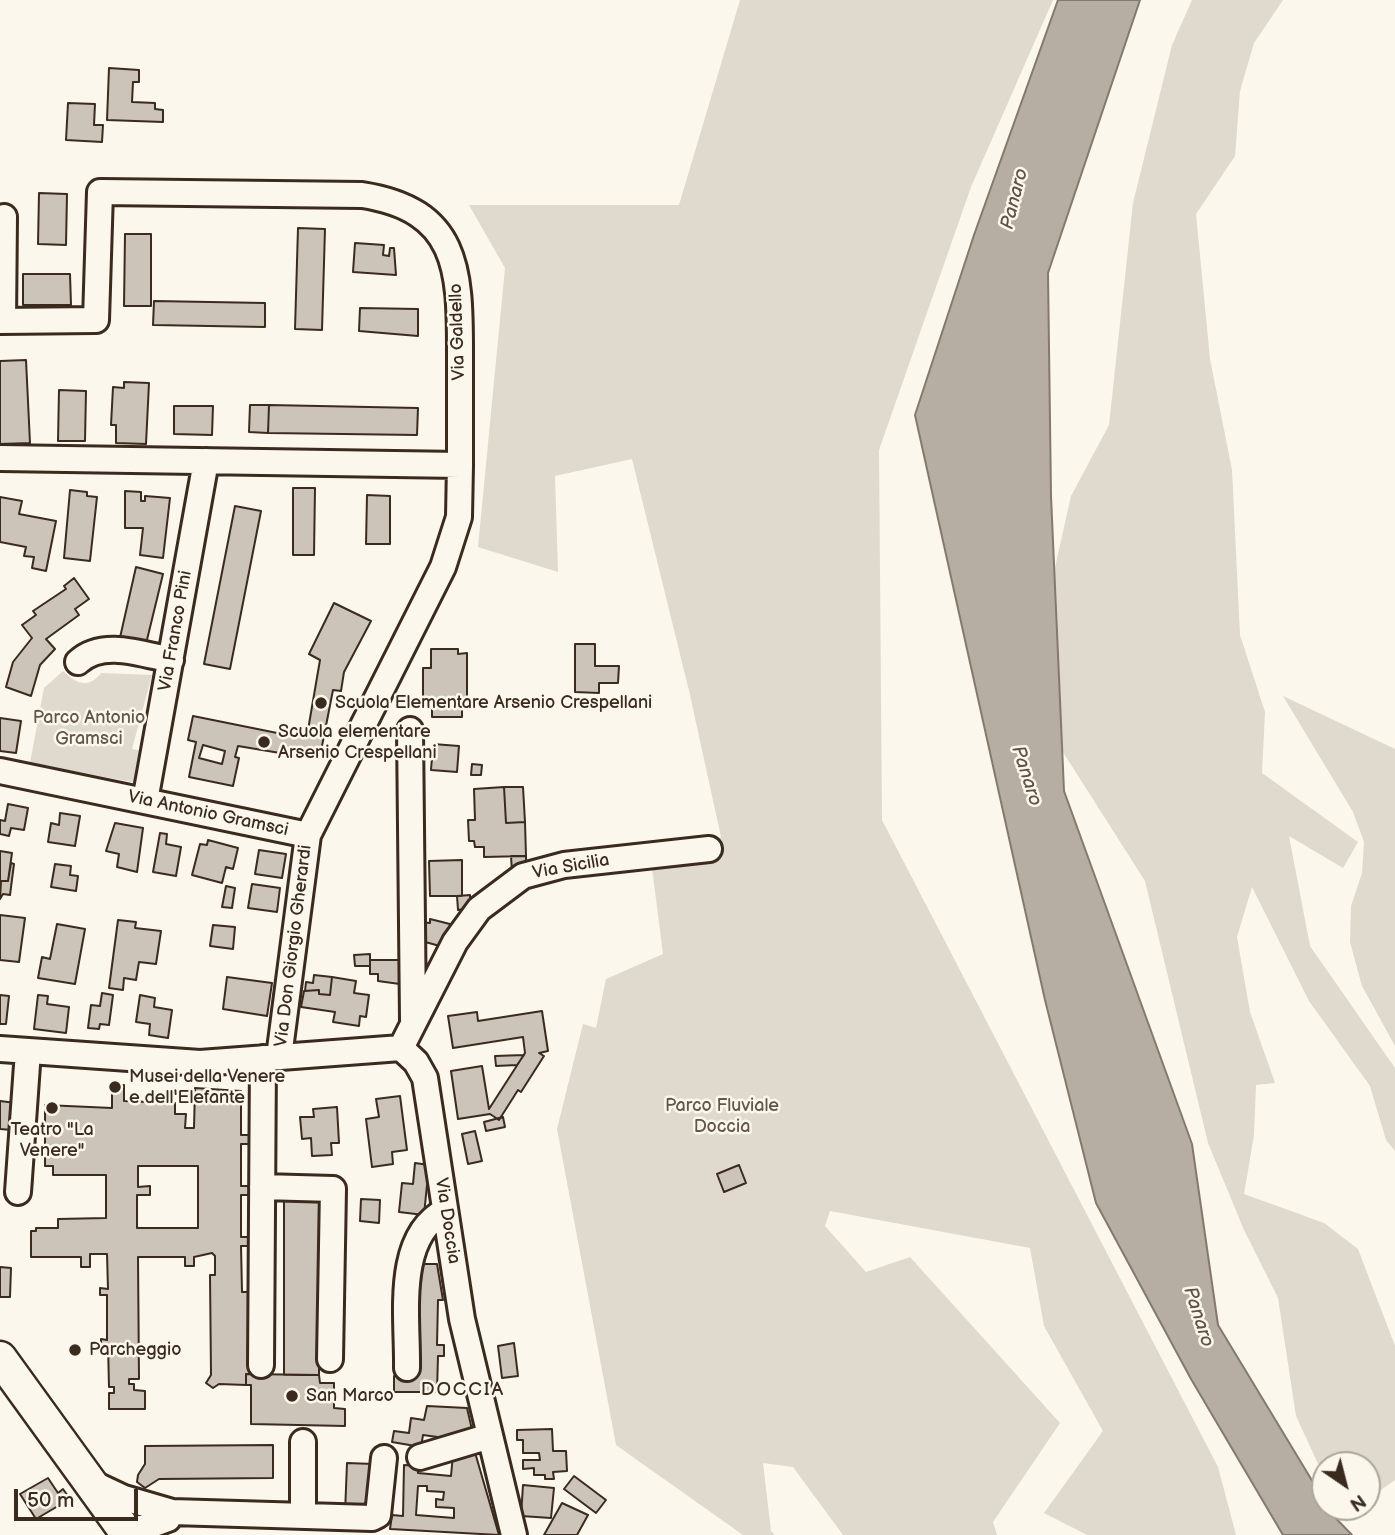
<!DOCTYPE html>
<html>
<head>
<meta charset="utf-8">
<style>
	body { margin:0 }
	#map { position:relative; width:1395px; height:1535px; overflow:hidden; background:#fbf7ec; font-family:"Balsamiq Sans",sans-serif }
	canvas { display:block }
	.north { position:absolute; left:1311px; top:1451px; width:70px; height:70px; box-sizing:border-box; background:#fbf7ec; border:2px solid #aea59a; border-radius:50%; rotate:145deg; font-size:19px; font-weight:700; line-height:28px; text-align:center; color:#3b2a1e }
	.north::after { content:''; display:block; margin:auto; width:24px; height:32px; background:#3b2a1e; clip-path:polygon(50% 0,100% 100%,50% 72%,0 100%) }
	.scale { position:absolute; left:14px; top:1489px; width:124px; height:32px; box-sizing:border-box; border:4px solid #3b2a1e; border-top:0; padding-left:9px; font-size:21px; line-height:24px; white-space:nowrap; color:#3b2a1e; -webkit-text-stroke:5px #fbf7ec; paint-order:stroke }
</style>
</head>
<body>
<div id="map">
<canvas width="1395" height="1535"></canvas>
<div class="north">N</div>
<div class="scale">50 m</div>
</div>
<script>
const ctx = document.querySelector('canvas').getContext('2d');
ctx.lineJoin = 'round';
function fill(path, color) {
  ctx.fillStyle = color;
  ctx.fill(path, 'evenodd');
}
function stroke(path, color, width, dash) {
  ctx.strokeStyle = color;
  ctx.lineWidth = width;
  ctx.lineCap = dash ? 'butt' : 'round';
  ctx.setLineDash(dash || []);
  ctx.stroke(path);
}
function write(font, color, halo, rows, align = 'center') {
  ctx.font = font + ' "Balsamiq Sans",sans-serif';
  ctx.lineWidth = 5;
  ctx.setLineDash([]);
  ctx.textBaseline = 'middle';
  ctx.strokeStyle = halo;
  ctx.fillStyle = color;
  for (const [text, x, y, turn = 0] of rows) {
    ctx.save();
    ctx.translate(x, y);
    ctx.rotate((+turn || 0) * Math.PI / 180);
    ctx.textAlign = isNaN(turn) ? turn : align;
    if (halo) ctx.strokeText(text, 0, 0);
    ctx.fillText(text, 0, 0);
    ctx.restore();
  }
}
fill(new Path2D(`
	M740 0H1053L971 187 879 450 882 820 1218 1467 1236 1535H1087L1044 1513 1103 1431 1044 1326 1030 1248 830 1211 825 1226 866 1272 910 1257 1060 1423 993 1522 997 1535H843L793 1467 763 1463 771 1531 775 1535H743L616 1445 557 1129 583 1024 596 1028 606 979 663 954 652 868 721 837 690 695 632 459 555 476 558 572 478 547 505 268 469 205H679Z
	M1192 0H1283L1254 43 1240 91 1235 156 1196 214 1210 359 1232 470 1240 635 1265 712 1262 773 1358 842 1343 868 1289 836 1310 946 1395 1068V1151L1386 1140 1370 1086 1309 1001 1252 887 1237 937 1250 1012 1275 1083 1256 1085 1254 1135 1244 1194 1324 1223 1358 1249 1395 1346V1480L1367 1500V1465H1325V1479L1296 1416 1278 1298 1244 1230 1208 1143 1145 881 1061 749 1047 603 1071 496 1109 425 1133 203 1172 45Z
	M63 671C77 684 88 689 101 673L152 675 132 749 142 751 137 783 30 763 44 688Z
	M1283 696 1395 749V1046L1362 986 1350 942 1351 906 1362 873 1364 842 1353 812Z`), '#dfd9ce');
const water = new Path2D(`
	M1058 0H1140L1048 273 1051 496 1064 791 1192 1144 1218 1325 1325 1502V1507L1352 1535H1283L1191 1379 1096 1203 1045 1000 915 415 974 235Z`);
fill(water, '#b6aea2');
stroke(water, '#85796d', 2);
const building = new Path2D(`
	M109 68 139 70V82H133L132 102 155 103V109L163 110V122L107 120Z
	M68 103 95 104 94 125H103L102 142 66 140Z
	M39 193 67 194 66 245 38 244Z
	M298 228 325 229 322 330 295 329Z
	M125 234H151V306H124Z
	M355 243 384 245 383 255 389 256 390 248H394L396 275 353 272Z
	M23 274H70L71 305H23Z
	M154 301 265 303V327L153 325Z
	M360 308 418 309V336L359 331Z
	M26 360 30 443 0 444V361Z
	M124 382 149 383 146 444 116 443V425H111L113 387 124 388Z
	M59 390 86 391 85 441H58Z
	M250 405H269L268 433 249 432Z
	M269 405 418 408 417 435 268 433Z
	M174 406H213L212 435 174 434Z
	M293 488H315L314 555H293Z
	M70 490 87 492V496L97 497 90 561 64 558Z
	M125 491 141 492V501H145V496L170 498 163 558 140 555 143 528H125Z
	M367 495 390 496V544H366Z
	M0 497 22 501 19 514 56 521 46 571 32 568 34 557 24 556 26 547 0 542Z
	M235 506 261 511 230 669 204 664Z
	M136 567 163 574 145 648 119 642Z
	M74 578 89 599 75 609 79 615 46 639 55 649 40 665 31 696 6 687 13 662 32 638 22 625 36 615 33 611 66 589 64 586Z
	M334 603 371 621 344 672 341 691 333 690 322 746 308 756H298L238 746 235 757 239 758 233 786 189 777 196 742 188 740 193 716 297 737 308 730 320 660 309 654ZM203 745 225 751 222 764 199 758Z
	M575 644H595V666H619L618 683H599V693L575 692Z
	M431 649H458V654L467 653V700H462V717H432V703H423V668H431Z
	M0 718 21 721 16 753 0 751Z
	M433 744 459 746 457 772 431 770Z
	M472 764 482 765 481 775H471Z
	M504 787 506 823 525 822 526 856 484 857V847H475L474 841H469L468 820H475L474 789Z
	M504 787H523L525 822 506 823Z
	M8 804 28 808 24 830 11 828 9 836 0 834V820L5 821Z
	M60 813 80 816 75 846 48 842 51 823 59 825Z
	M115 823 143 828 137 872 117 867 119 854 106 851Z
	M160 833 167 834 166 844 181 847 176 876 153 872Z
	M208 840 238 848 233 869 226 867 222 883 192 875 200 844 207 845Z
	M259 850 286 854 282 878 255 874Z
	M0 851 12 853 8 881H1L0 891Z
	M511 856H526V872H512Z
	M462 860V896H430L429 861Z
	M11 863 14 864 10 895 3 894 0 899 1 881H8Z
	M55 864 71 866 70 875 78 876 76 891 51 887Z
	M252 884 280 888 277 912 248 908Z
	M226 886 235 888 232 908 222 907Z
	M470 895 471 908 458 910 457 896Z
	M0 915 25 918 19 962 0 960Z
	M430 919 450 924 447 948 418 940 421 922 430 923Z
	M118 920 136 922 135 928 161 931 156 964 139 962 136 980 124 978 123 990 109 988Z
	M57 924 85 929 75 984 38 978 42 957 50 959Z
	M213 925 235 927 233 949 210 946Z
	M370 954V966H355L354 955Z
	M370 960H406L407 985 378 981V974H370Z
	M314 975 332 977 330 995 319 994V990L305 991 306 982 313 983Z
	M227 977 272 983 267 1016 223 1009Z
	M332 977 356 981 354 993 369 995 366 1017 360 1016 359 1026 333 1022 335 1012 301 1007 304 991 319 990V994L330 995Z
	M102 993 113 995 109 1025 100 1024 99 1029 88 1028 91 1005 100 1006Z
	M0 995 9 996 6 1024H0Z
	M38 995 48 996 47 1004 69 1007 66 1033 34 1029Z
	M140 995 155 998 154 1007 172 1010 168 1038 149 1035 150 1024 136 1022Z
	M542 1011 548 1051 539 1053 544 1056 521 1092 518 1090 499 1120 490 1114 458 1119 451 1071 482 1066 489 1109 525 1053 523 1037 453 1048 448 1016 477 1012 478 1021Z
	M524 1055 517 1065 496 1066 495 1056Z
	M112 1085H124V1101L175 1103V1114H186L185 1128H194L195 1088 241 1091V1135H252V1144H241V1186H252V1195H241V1237H252V1246H241L242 1292H249L250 1374H246V1385L219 1384 213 1388 206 1383 211 1375 210 1275H215V1256L212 1253 194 1257V1266H185V1257H138L139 1379H129V1384H134V1390L145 1391V1409H109V1393H114V1387H109L108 1345H101V1339L107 1340V1295H100V1288L108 1289 107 1254H90V1267H81V1257H31V1231H36V1228H58V1219L106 1218V1175H53V1166H45V1105L112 1108ZM138 1166H198V1228H137V1195H150V1186L138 1187Z
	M400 1096 407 1150 392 1152 393 1164 372 1167 366 1119 379 1117 376 1099Z
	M0 1101 16 1103 12 1130 0 1129Z
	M337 1107 339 1143H331L332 1155 312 1156 311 1138 302 1139 300 1117H314L313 1109Z
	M503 1117 505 1127 486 1131 484 1122Z
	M475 1131 482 1161 468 1164 462 1134Z
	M415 1163 429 1165 424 1215 399 1212 402 1183 413 1184Z
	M739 1165 746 1183 724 1192 717 1174Z
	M284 1195H319V1375H284Z
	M361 1199 380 1200 379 1223 360 1221Z
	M414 1264H437L443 1300H438L437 1345H444V1356H438L437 1392H394V1376H413Z
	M0 1267 11 1268 10 1297H0Z
	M514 1343 518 1376 502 1378 498 1346Z
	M246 1374 319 1375 320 1383H334V1408L345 1409V1426L251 1424V1385H246Z
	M427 1406 467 1408 473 1434 459 1440 423 1435 421 1447 392 1442 394 1431 409 1433 411 1418 424 1420Z
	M552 1429 553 1451H566L567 1471 553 1472 554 1479H545V1475H534V1468L523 1469V1460H540L539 1453H523V1440H517V1430Z
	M273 1445V1478L159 1479 145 1488 137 1482 138 1475 145 1464V1446Z
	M474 1449 499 1535 390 1529 392 1515 403 1516 404 1465 418 1466V1473L451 1476 453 1454ZM418 1486H427V1491L444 1492 443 1500 436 1499V1507L454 1508V1518L416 1515Z
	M347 1463 374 1464V1514L345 1513Z
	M574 1476 606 1500 596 1513 564 1489Z
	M48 1478 58 1493 63 1489 70 1499 36 1519 20 1494Z
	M523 1485 554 1488 551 1518 521 1516Z
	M562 1503 588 1515 577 1535H544Z`);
fill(building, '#ccc4b9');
stroke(building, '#3b2a1e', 2);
const minor = new Path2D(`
	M0 321 96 320 100 192 362 195C458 210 460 269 460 351 460 389 460 427 460 465L0 458
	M3 321 4 217
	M78 662C102 639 142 654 171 660
	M410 730 413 1020
	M0 771 308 835 443 567 459 517 460 465
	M145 801 206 461
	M401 1048 455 942 479 909 523 876 564 865 709 849
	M0 1049 200 1063 401 1048 416 1062 425 1078 462 1319 514 1535
	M279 1057 308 835
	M262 1187 333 1189 330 1359
	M18 1192 28 1051
	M261 1365 263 1058
	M407 1368C408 1319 394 1237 445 1211
	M303 1442V1514
	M420 1457 490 1436
	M90 1482 124 1498 172 1512 372 1518 378 1515 384 1458
	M123 1528H143L168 1519`);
const major = new Path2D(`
	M0 1358 128 1535`);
stroke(minor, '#3b2a1e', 30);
stroke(major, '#3b2a1e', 37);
stroke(minor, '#fbf7ec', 24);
stroke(major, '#fbf7ec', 32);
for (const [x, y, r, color] of [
	[321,703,7,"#3b2a1e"],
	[264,742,7,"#3b2a1e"],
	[115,1087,7,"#3b2a1e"],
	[52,1108,7,"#3b2a1e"],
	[75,1350,7,"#3b2a1e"],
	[292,1396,7,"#3b2a1e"]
]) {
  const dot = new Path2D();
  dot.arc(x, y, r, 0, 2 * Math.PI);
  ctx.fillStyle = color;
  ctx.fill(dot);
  stroke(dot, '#fbf7ec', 2.5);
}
write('18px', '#3b2a1e', '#fbf7ec', [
	["Via Galdello",458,332,-92],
	["Via Franco Pini",176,631,-80],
	["Via Antonio Gramsci",208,814,12],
	["Via Sicilia",571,867,-10],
	["Via Don Giorgio Gherardi",294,946,-83],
	["Via Doccia",447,1221,81]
]);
write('18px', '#3b2a1e', '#fbf7ec', [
	["Scuola Elementare Arsenio Crespellani",335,703],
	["Scuola elementare",278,732],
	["Arsenio Crespellani",278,753],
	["Musei della Venere",129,1077],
	["e dell'Elefante",129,1098],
	["Teatro \"La",52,1130,"center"],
	["Venere\"",52,1151,"center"],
	["Parcheggio",89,1350],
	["San Marco",306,1396]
], 'left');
write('18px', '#64564a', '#fbf7ec', [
	["Parco Antonio",89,718],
	["Gramsci",89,739],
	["Parco Fluviale",722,1106],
	["Doccia",722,1127]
]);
write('italic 19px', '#605246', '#fbf7ec', [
	["Panaro",1015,199,-76],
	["Panaro",1026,776,72],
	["Panaro",1198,1317,72]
]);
ctx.letterSpacing = '2px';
write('19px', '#3b2a1e', '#fbf7ec', [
	["DOCCIA",463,1390]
]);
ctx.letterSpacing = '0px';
</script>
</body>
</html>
